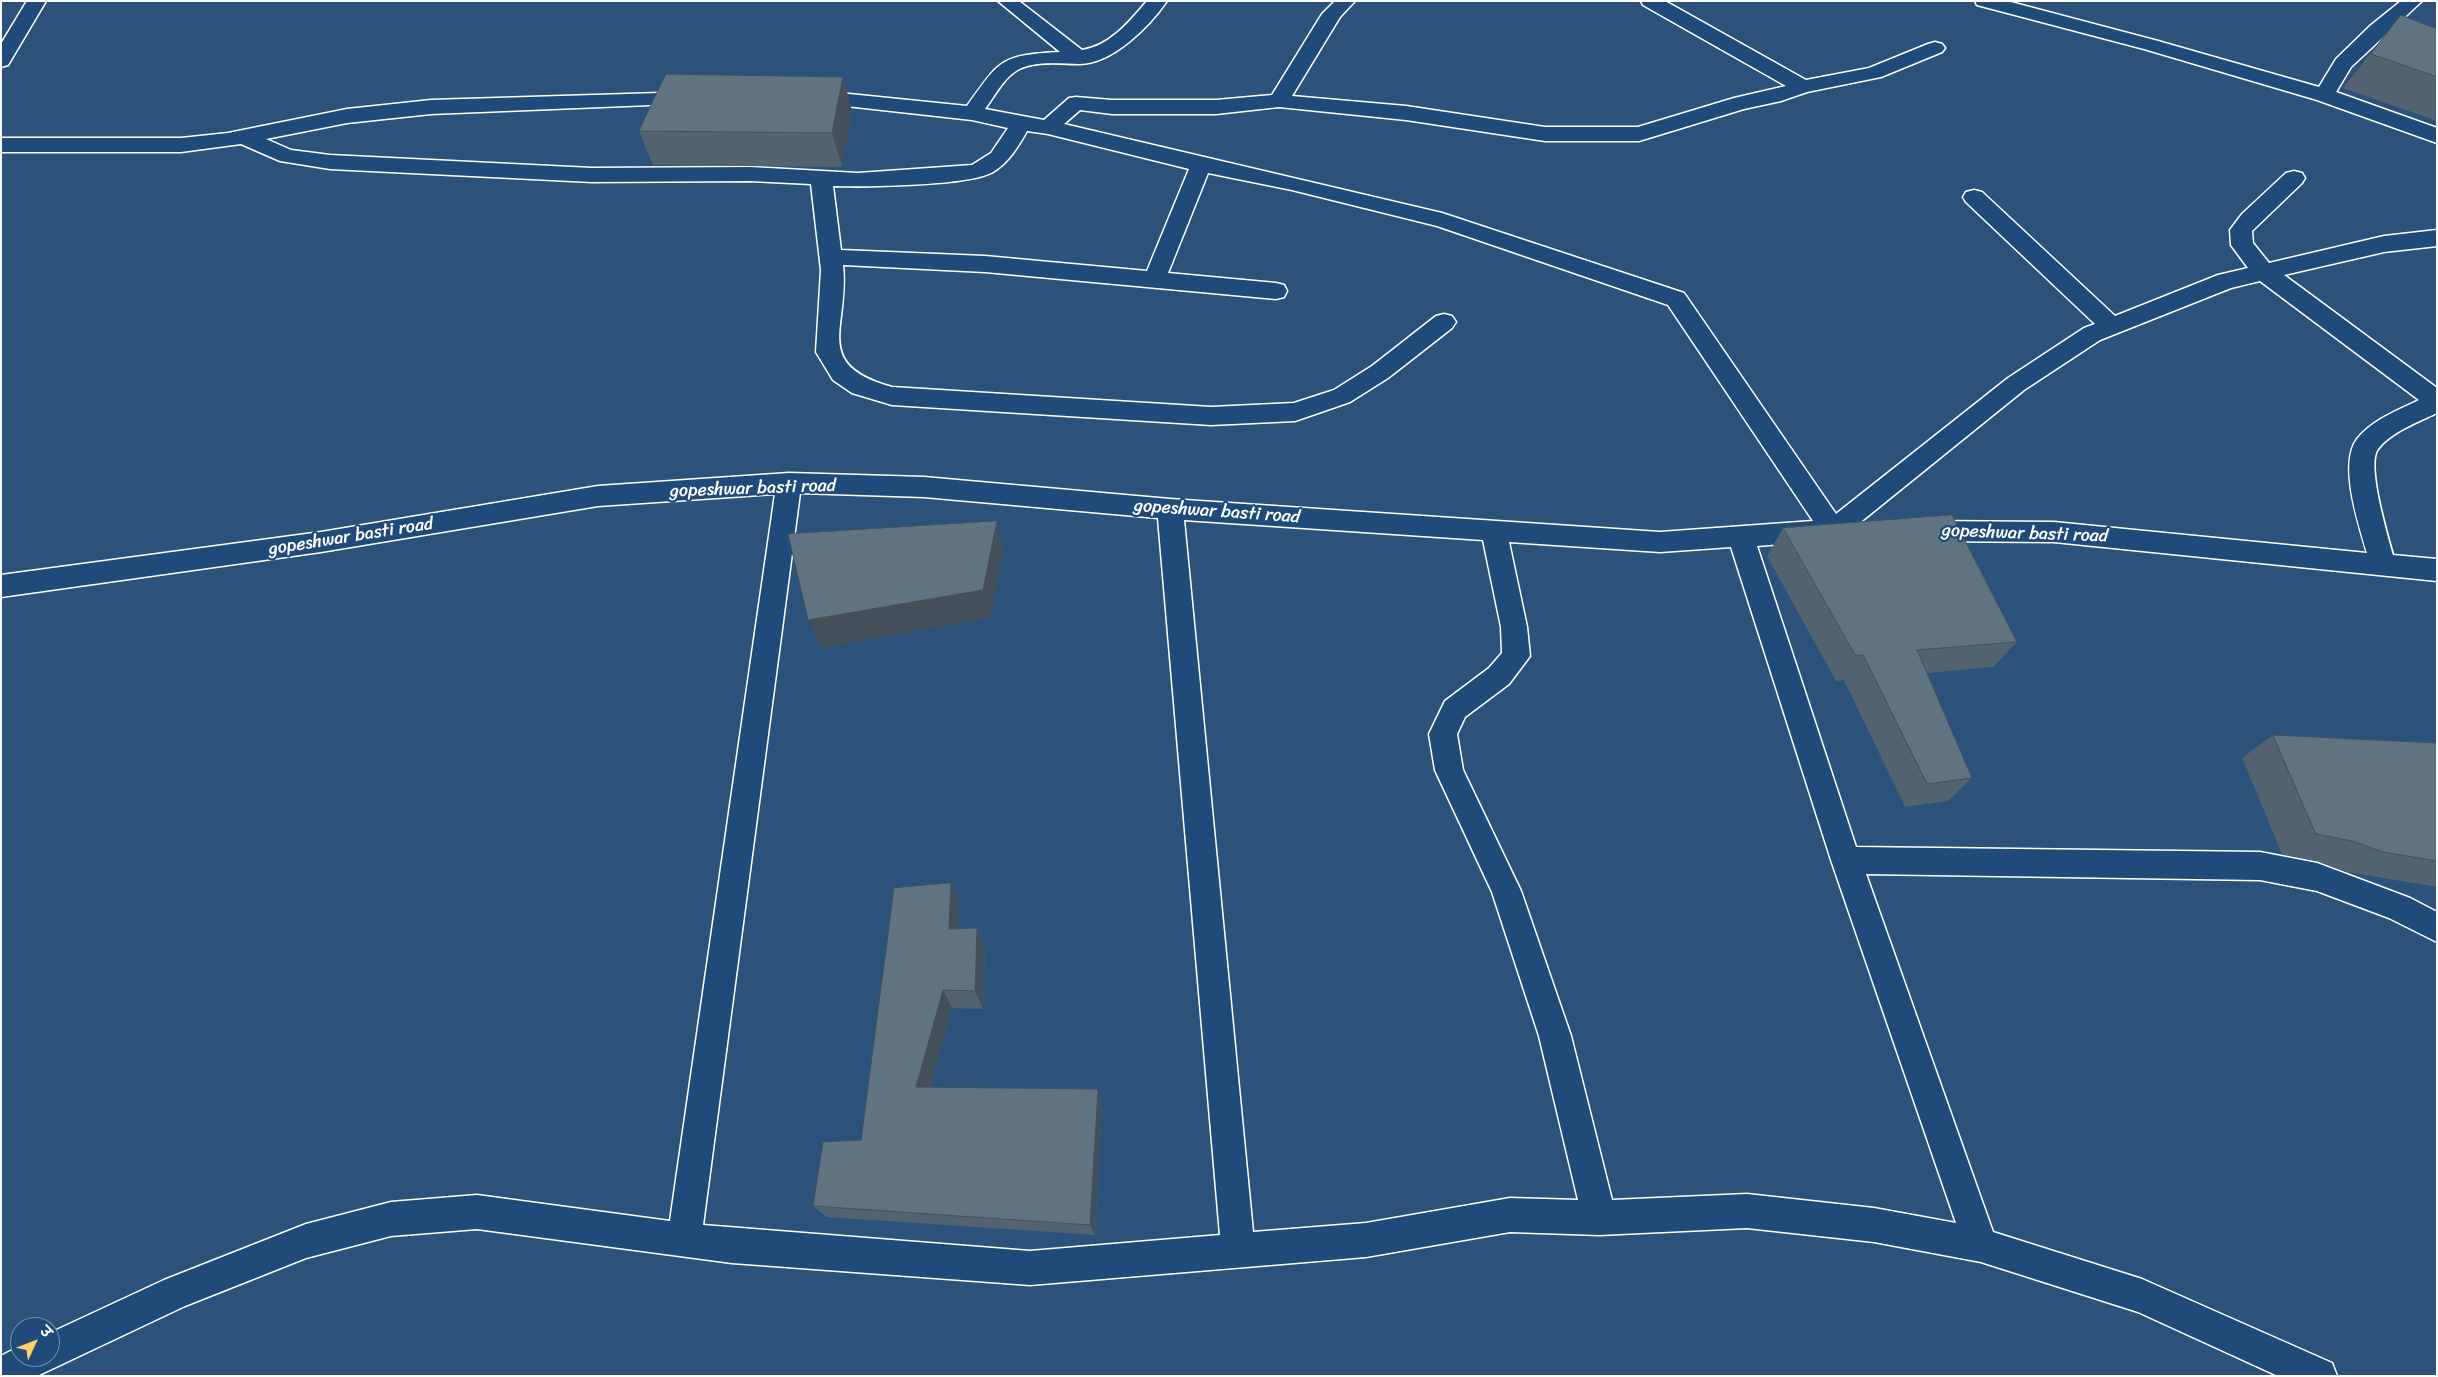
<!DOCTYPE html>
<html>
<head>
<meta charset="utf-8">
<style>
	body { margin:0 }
	#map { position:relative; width:2438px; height:1377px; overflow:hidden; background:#2c527b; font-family:Sriracha,"Playpen Sans Deva",sans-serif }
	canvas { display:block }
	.frame { position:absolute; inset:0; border:2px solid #fff; pointer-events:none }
	.north { position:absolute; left:10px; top:1317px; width:50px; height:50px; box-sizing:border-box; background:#1f4a7a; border:1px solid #7992af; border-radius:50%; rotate:47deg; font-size:14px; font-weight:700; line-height:20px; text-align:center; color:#fff }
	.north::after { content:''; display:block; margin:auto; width:18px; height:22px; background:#ffd166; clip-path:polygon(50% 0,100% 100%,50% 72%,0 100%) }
</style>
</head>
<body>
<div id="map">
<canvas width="2438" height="1377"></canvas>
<div class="frame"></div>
<div class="north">उ</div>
</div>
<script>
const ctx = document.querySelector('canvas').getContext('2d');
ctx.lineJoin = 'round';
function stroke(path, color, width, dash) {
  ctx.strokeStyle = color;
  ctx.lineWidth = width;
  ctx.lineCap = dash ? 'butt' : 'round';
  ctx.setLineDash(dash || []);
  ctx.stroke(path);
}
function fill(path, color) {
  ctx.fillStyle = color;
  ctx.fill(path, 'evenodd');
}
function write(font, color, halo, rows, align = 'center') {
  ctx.font = font + ' Sriracha,sans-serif';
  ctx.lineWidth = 4.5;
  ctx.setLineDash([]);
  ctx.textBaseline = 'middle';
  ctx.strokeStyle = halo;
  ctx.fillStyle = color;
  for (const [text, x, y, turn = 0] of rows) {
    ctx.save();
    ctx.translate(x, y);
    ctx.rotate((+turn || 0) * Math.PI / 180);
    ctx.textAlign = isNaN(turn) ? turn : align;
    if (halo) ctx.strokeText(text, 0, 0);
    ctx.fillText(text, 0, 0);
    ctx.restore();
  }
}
const minor = new Path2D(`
	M27 1H46L8 65 1 67V44Z
	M998 1H1019L1082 50C1110 46 1130 21 1147 1H1167C1150 26 1112 64 1080 64 1061 64 1033 60 1016 71 1003 79 994 97 985 109L1044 120 1069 98 1076 97 1112 100H1216L1272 95 1322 14 1335 1H1355L1340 17 1292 96 1406 106 1545 127H1638L1734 98 1786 86 1643 5 1641 1H1665L1806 80 1869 68 1928 44 1935 42 1942 44 1945 48 1942 52 1881 77 1807 92 1781 101 1744 109 1639 141H1545L1406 120 1279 107 1216 114H1112L1080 110 1064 124 1442 213 1684 293 1836 514 2008 378 2084 328 2095 324 1966 202 1963 197 1966 192 1974 190 1982 192 2115 316 2218 275 2248 268 2231 245 2230 230 2242 214 2286 173 2294 171 2302 173 2305 178 2302 183 2252 231 2253 243 2269 263 2384 236 2437 230V246L2384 252 2284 275 2437 388V413C2418 422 2391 432 2378 449 2366 465 2388 536 2393 555L2437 559V581L2054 542 1923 541 1914 538 1910 531 1914 524 1923 521 2054 522 2367 553C2359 525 2338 464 2357 439 2372 420 2398 410 2419 400L2260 281 2231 288 2100 340 2024 390 1842 537C1833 540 1827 538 1818 541L1757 546 1856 847 2260 852 2317 863 2410 898 2437 912V942L2389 918 2317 891 2260 880 1866 874 1993 1232 2142 1279 2332 1363 2337 1376H2278L2138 1312 1981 1262 1874 1242 1747 1228 1599 1235 1510 1232 1366 1257 1030 1285 732 1263 477 1229 391 1236 306 1258 185 1306 37 1376H1V1356L20 1346V1357H50V1333L164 1280 306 1224 391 1202 477 1195 670 1221 775 494 598 506 321 552 1 597V575L321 532 598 486 789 473 924 477 1170 499 1660 532 1813 521 1668 305 1437 226 1292 190 1208 173 1168 273 1276 283 1284 285 1287 291 1284 297 1276 299 985 272 843 265C850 327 810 364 892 387L1211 407 1294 403 1334 390 1372 366 1436 316 1444 314 1452 316 1456 322 1452 328 1388 378 1350 402 1295 421 1211 425 892 405 852 393 833 380 816 352 821 270 811 184 750 181 592 182 330 169 280 161 241 144 181 152H1V138H181L228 133 347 109 431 100 692 92 699 93 702 98 699 103 431 114 347 123 266 139 291 150 330 155 592 168 750 167 858 173 972 165 991 153 1008 128 972 120 810 102 803 101 800 96 803 91 810 90 967 106C1000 60 1000 55 1060 52ZM1027 131 1048 134 1189 169 1147 271 985 256 841 250 833 186C863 187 970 186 993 172 1009 162 1018 147 1027 131ZM800 493 924 497 1158 518 1220 1235 1030 1251 703 1225ZM1184 520 1483 540 1501 627 1502 653 1489 668 1445 701 1429 734 1435 770 1492 892 1539 1036 1578 1200 1510 1198 1366 1223 1253 1232ZM1509 542 1660 552 1731 547 1831 860 1956 1223 1874 1208 1747 1194 1612 1200 1571 1036 1521 891 1463 770 1457 734 1465 717 1509 684 1530 656 1527 627Z
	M1975 1H2007L2158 41 2319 87 2336 59 2370 26 2401 1H2422L2351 67 2336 92 2437 128V143L2317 100 2144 49 1977 5Z`);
stroke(minor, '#fff', 3);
fill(minor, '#1f4a7a');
fill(new Path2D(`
	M2401 15 2437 29V121L2343 88Z
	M843 77 852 111 842 167 653 165 639 131Z
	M1783 528 2017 642 1993 667 1927 673 1972 778 1948 801 1905 807 1844 680 1836 681 1767 556Z
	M2273 735 2437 743V887L2347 872 2317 861 2282 854 2242 758Z
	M959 903 958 928H977L985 947 983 1009 952 1008 930 1087 1102 1103 1095 1235 827 1217 813 1206 861 1140Z`), '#53636f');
fill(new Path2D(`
	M843 77 852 111 842 167 832 133Z
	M997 521 1004 550 990 618 821 648 808 620Z
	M951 883 959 903 958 948 949 929Z
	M977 928 985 947 983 1009 975 991Z
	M943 990 952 1008 926 1102 916 1087Z
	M1098 1089 1102 1103 1095 1235 1090 1225Z`), '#43505a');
const building = new Path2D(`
	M2401 15 2437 29V77L2371 54Z
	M666 74 843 77 832 133 639 131Z
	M1952 515 2017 642 1917 650 1972 778 1927 784 1863 655H1855L1783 528Z
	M997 521 983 590 808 620 788 534Z
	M2273 735 2437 743V861L2383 852 2352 841 2316 834Z
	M951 883 949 929 977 928 975 991 943 990 916 1087 1098 1089 1090 1225 813 1206 823 1142 861 1140 894 888Z`);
fill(building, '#607381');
stroke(building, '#43505a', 1);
write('18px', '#fff', '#1f4a7a', [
	["gopeshwar basti road",753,489,-2],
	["gopeshwar basti road",1217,512,4],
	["gopeshwar basti road",2025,534,2],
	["gopeshwar basti road",351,537,-9]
]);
</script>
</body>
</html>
